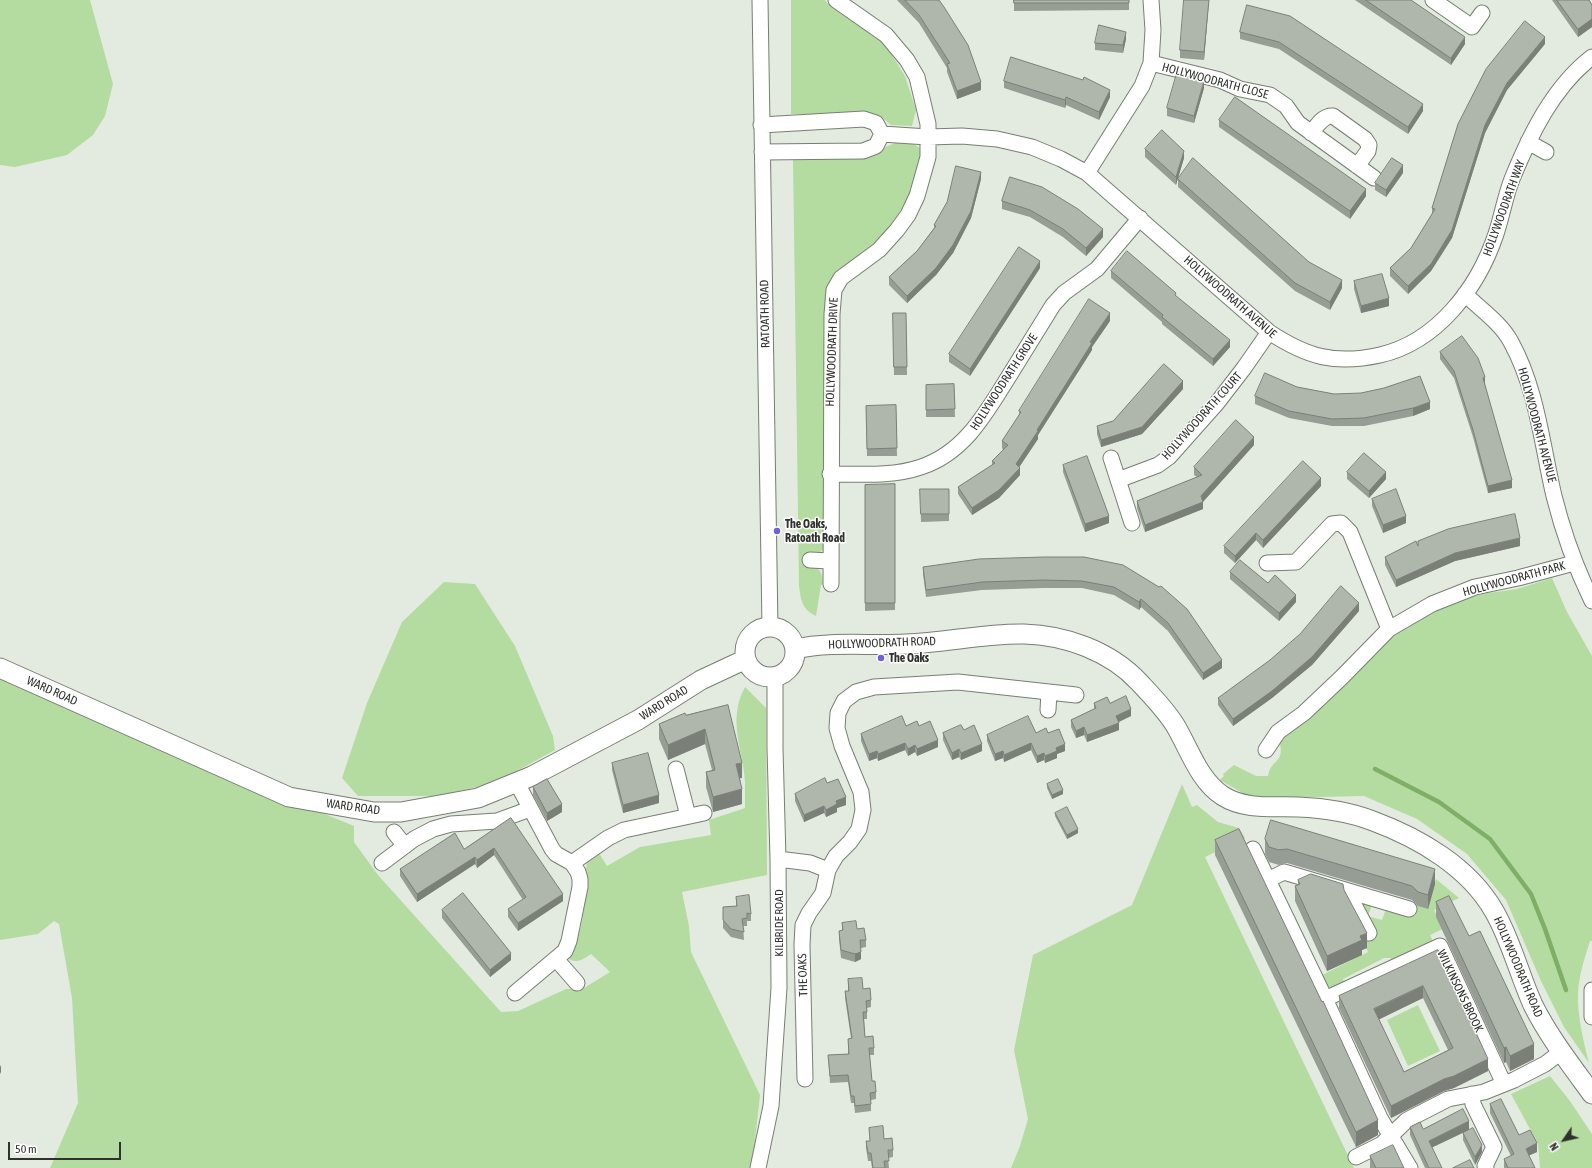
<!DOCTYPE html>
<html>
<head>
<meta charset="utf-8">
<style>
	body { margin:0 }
	#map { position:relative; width:1592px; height:1168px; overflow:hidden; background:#e3ebe0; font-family:"Asap Condensed",sans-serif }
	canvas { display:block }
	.north { position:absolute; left:1544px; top:1120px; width:40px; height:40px; -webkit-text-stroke:3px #fff; paint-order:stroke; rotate:236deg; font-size:11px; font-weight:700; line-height:16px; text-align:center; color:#2e312c }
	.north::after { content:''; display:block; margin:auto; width:14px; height:18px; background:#2e312c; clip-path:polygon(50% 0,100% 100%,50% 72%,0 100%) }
	.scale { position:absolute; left:8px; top:1142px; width:113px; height:18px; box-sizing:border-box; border:2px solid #2e312c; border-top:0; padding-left:5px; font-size:12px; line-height:14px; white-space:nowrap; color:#2e312c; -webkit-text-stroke:3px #fff; paint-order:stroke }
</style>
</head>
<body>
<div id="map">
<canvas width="1592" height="1168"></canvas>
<div class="north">N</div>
<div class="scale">50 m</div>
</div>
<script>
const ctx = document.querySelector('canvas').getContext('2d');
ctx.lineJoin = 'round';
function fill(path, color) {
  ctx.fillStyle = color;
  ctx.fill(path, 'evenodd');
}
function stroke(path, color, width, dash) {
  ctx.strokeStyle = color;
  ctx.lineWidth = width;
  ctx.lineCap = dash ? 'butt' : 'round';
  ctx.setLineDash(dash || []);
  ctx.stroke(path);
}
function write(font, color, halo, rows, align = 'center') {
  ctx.font = font + ' "Asap Condensed",sans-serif';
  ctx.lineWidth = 3;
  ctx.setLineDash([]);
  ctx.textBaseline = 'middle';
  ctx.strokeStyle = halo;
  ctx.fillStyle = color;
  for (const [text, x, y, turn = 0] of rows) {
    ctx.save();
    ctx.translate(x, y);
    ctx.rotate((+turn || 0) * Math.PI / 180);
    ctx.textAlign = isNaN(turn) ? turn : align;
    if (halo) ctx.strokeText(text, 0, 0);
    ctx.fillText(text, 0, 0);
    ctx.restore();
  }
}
fill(new Path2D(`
	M0 0H90L113 84 105 116 93 135 67 155 15 167 0 165Z
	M791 0H825L828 4 855 20 884 42 905 76 916 110 912 126 891 125 879 115 791 114Z
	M911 142 921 149C919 184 900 219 874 243 860 257 843 266 830 281L826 547 819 553 808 554 813 566C822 570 822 575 823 584L821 585 816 616C802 609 801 601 799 586L793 160 798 157 874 152 895 143Z
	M1552 578 1567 612 1592 656V941H1590C1584 960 1577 981 1578 1002 1579 1023 1584 1043 1589 1063L1564 1027 1541 981 1506 900 1467 854 1417 819 1364 796 1272 798 1246 795 1220 780 1224 776 1223 774 1234 765 1256 776H1268C1271 758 1286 764 1279 740L1337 692 1376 650 1414 621 1455 603 1481 594 1517 589Z
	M444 582 475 584 515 646 553 736 555 750 497 782 440 796H358L342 778 367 703 402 622Z
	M0 679 169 750 354 826V842L378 875 501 1012 518 1011 566 989 584 988 610 972 591 954C584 959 577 964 569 959V955C588 929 583 892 587 862L599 853 607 866 640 847 711 835 709 820 745 808C745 799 745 791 745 782 743 749 727 720 745 687L766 708 767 875 682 892 689 926 691 952 760 1095 752 1168H50L78 1103 72 998 59 924 54 921 38 934 0 940Z
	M1182 784 1192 807 1197 805 1218 822 1239 828 1245 838 1205 857 1354 1168H1011L1020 1146 1028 1119 1014 1050 1033 955 1132 905Z
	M1436 879 1459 898 1434 910 1443 929 1430 935 1434 943 1394 961 1390 958H1384L1343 979 1345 984 1334 990 1327 986 1322 975 1368 952 1361 937 1358 905 1367 900 1373 902 1368 916 1382 920 1387 906 1410 914 1414 902 1428 906Z
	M1418 1005 1440 1051 1408 1066 1387 1020Z
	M1550 1076 1570 1101 1592 1134V1168H1540L1538 1144 1511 1094Z`), '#b4dca0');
stroke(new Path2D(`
	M1375 769 1439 802 1490 839 1531 894 1545 929 1566 990`), '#7faf66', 4.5);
const minor = new Path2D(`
	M760 0 770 627
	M1433 0 1472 27 1482 13
	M1151 63 1220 80 1240 89 1270 95 1286 106 1298 123 1374 178
	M761 125 864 119 876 123 882 134
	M1311 133C1317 126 1323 115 1333 116L1365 139 1369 145 1368 151 1357 166
	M882 134 928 137 962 136 997 139 1032 147 1061 159 1087 173 1269 332C1307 357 1335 365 1380 355 1437 342 1478 288 1496 234 1502 216 1505 197 1512 179 1530 135 1553 87 1592 57
	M1528 142 1546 152
	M762 152 863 151 876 146 882 134
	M1087 173 1142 86 1151 63 1153 30 1151 0
	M1465 294C1480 309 1501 323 1511 342 1537 389 1542 445 1554 496 1563 532 1576 568 1592 601
	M1111 458 1132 523
	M830 474C860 474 892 477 921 467 966 452 987 411 1011 373 1025 350 1039 328 1053 305L1064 293 1097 269 1140 218
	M1118 480 1158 465 1169 457 1217 403 1244 368 1269 332
	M810 560 830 561
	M1267 563 1296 562 1332 524 1341 523 1350 532 1389 629
	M831 584 832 314 834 290 841 278 879 250 897 230 908 215 917 196 928 157V124L917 77 907 60 886 35 836 0
	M1048 710 1049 692
	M1266 750 1278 732 1304 713 1342 677 1389 629 1432 604 1475 587 1518 578 1574 563
	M676 769 688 816
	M394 832 405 846
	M1253 849 1320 988 1380 1118 1410 1168
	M778 859 810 863 828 870 836 856 850 842 859 829 863 810 861 792 842 746 837 728 838 713 844 701 856 692 874 687 958 682 1076 695
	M382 863 414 839 433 829 451 824 497 821 530 809
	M572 863 608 838 624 830 704 813
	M1268 880 1284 872 1409 909
	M1354 893 1352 901 1369 933
	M556 959 577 983
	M1592 990V1017
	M515 993 565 951 569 941 580 887V879L578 872 572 863 556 854 552 849 517 783
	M1325 999 1440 946 1504 1084
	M805 1079 802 945 803 925 809 913 823 893 828 870
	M1472 1094 1473 1104 1494 1147 1485 1166 1486 1168
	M1356 1157 1382 1144 1407 1120 1448 1099 1484 1092 1514 1080 1545 1064 1561 1052
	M758 1168 771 1106 779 988 778 859 775 748V677`);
const major = new Path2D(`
	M745 652a25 25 0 1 1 50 0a25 25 0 1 1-50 0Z
	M795 649C832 641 869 646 906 644 945 643 985 633 1024 634 1065 635 1110 651 1139 682 1151 695 1165 709 1175 725 1189 748 1199 781 1223 796 1245 810 1273 806 1298 807 1323 808 1350 812 1373 821 1419 838 1469 867 1494 911 1511 940 1519 974 1533 1005 1549 1037 1571 1065 1592 1094
	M0 668 289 797 374 812H401L478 798 532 776 638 720 701 680 746 659`);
stroke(minor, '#777e73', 17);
stroke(major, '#777e73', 21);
stroke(minor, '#fff', 15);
stroke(major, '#fff', 19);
fill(new Path2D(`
	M897 0H939L981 90 957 99 947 72V68L919 23Z
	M1129 0V10L1014 11V3Z
	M1209 0 1204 60 1180 58V50Z
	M1355 0H1411L1465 44 1451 65Z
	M1552 0H1589L1592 5V27L1578 37Z
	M1247 5 1423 111 1408 134 1279 49 1240 39V32Z
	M1126 39 1123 53 1095 50V43Z
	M1545 44 1507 90 1485 133 1452 238 1431 271 1408 294 1390 276V268L1411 248 1432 214V208L1458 124Z
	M1004 81 1110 97 1099 120 1066 105 1065 108 1004 88Z
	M1204 88 1194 123 1167 116V108Z
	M1219 120 1366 196 1350 219 1219 127Z
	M1145 149 1184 158 1176 185 1145 157Z
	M1403 173 1386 197 1375 190V183Z
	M1010 177 1103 237 1086 256 1063 237 1030 217 1002 209V201Z
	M981 179 971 218 953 253 936 275 907 303 889 285V277L917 251 934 228V225Z
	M1178 179 1309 262 1342 288 1330 310 1295 291 1178 187Z
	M1040 268 970 376 949 362V354Z
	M1111 271 1230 347 1213 366 1162 324V322L1111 278Z
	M1354 281 1389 306 1361 313 1354 289Z
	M893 313H906L907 375H894Z
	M1110 321 1092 347V350L1038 435V439L1019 467 1020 475 999 498 972 515 958 494V487L992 465V461L1003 450 1002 448V441L1019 415V411Z
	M1440 352 1485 385 1512 488 1488 493 1473 437 1454 378 1440 359Z
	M954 384 955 417H926V385Z
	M1297 387 1334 394 1430 409 1413 416 1364 426H1332L1289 418 1255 404V396Z
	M1183 389 1142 434 1101 447 1097 434V426L1113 421Z
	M896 405 897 456H867L866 406Z
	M1254 445 1203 501V509L1145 532 1137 508V501L1197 477 1194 475V467Z
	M1063 465 1109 523 1085 532 1063 472Z
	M1347 472 1386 479 1369 498 1347 479Z
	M895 484V610L865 611V485Z
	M1321 486 1263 548 1256 540 1235 563 1224 553V546Z
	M920 489H949V521L921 522Z
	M1372 499 1406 523 1383 533 1372 506Z
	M1418 546H1520L1455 561 1396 587 1385 565V557Z
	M1123 565 1222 668 1203 680 1168 631 1141 607 1139 610 1114 595 1082 588H1043L982 590 926 597 923 574V567Z
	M1230 572 1268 583 1296 602 1279 621 1230 579Z
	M1359 611 1312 665 1272 698 1233 726 1218 705V698Z
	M1094 703H1110L1131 716 1119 722V730L1087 742 1084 735 1076 738 1071 727V720L1094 709Z
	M728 705 742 778H740L742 804 713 812 706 787V772L712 770 705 744 668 760 659 739V724L686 715Z
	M906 726H919L938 747 917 756 915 752 908 756 905 750 878 761 877 758 869 761 861 741V734Z
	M964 730 982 751 961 760 959 757 952 760 943 740V733Z
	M1036 733H1048L1065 751 1057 754V758L1045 763 1044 760 1037 763 1031 750 1004 762 1003 758 995 761 987 741V735Z
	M612 763 659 803 623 813 612 770Z
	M827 783 846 805 837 808V812L826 817 824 813 804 822 795 801V794Z
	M1047 784 1063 794 1052 799 1047 788Z
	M533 787 562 812 547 821 533 795Z
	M1055 813 1078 833 1067 839 1055 816Z
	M511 818 563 901 518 931 508 917V909L523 900 494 855 477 868 475 864 417 902 400 876V869L464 849Z
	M1265 839 1435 884 1428 909 1418 906 1412 900 1287 863 1279 865 1269 862 1265 854Z
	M1215 840 1378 1135 1356 1147 1215 855Z
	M1298 880 1344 890 1367 948 1362 950V955L1327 971 1295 901V886L1298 885Z
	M736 897 751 914V921H747V926H743L744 940 731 937 723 928V907L736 906Z
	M1436 902 1469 936 1534 1059 1510 1071 1506 1062 1504 1063 1436 917Z
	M442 910 511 960 490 977 442 918Z
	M842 923 857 929 866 940V947L861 948V959L855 962 841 958 839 939V931H842Z
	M1438 950 1488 1071 1454 1088 1444 1091 1391 1118 1339 1008V996ZM1423 998 1448 1050 1404 1072 1378 1019Z
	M848 979 863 989 871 1000V1007L867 1008V1019H864L865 1037 874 1048V1055H869L872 1081 876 1092V1099L871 1100V1111L855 1113 854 1103H851L848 1082 830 1083 828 1055 848 1054V1039L851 1038 845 998V991H848Z
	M1490 1104 1519 1135 1537 1152 1529 1155 1535 1168H1504V1159L1511 1156 1490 1113Z
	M1410 1127 1432 1148 1442 1168H1425L1410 1135Z
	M869 1128 884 1139 893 1150V1157L888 1158 889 1168H872L871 1161H868L866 1148V1141H870Z
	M1463 1133 1482 1152 1475 1165 1463 1140Z
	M1370 1156 1404 1168H1370Z`), '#969d94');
fill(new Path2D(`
	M1209 0 1204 60V52Z
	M1592 19V27L1578 37V29Z
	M1126 32V39L1123 53V45Z
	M1465 37V44L1451 65V58Z
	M1545 37V44L1507 90 1485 133 1452 238 1431 271 1408 294V286L1485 125 1507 83Z
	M1204 81V88L1194 123V116Z
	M981 82V90L957 99V91Z
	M1110 90V97L1099 120V112Z
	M1066 97V105L1065 108V100Z
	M1423 104V111L1408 134V127Z
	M1184 151V158L1176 185V177Z
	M1403 165V173L1386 197V190Z
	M981 172V179L971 218 953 253 936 275 907 303V296Z
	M1366 189V196L1350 219V211Z
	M1103 229V237L1086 256V248Z
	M1040 261V268L970 376V369Z
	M1342 280V288L1330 310V302Z
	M1389 298V306L1361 313V306Z
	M1110 313V321L1092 347V350L1038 435V439L1016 472V464L1090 342Z
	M1230 340V347L1213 366V359Z
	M1485 377V385H1483V378Z
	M1183 381V389L1142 434 1101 447V440Z
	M1430 402V409L1413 416V408Z
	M1254 437V445L1203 502V509L1145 532V525L1201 496Z
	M1020 468V475L999 498 972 515V508Z
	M1386 472V479L1369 498V491Z
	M1321 478V486L1263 548V540Z
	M1512 480V488L1488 493V486Z
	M1109 516V523L1085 532V524Z
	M1406 516V523L1383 533V525Z
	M1256 533V540L1235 563V556Z
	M1520 538V546L1455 561 1396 587V580L1455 553Z
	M1296 595V602L1279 621V613Z
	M1141 599V607L1139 610V602Z
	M1359 603V611L1312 665 1272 698 1233 726V719Z
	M1222 660V668L1203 680V673Z
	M1131 709V716L1116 723V716Z
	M1119 723V730L1087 742V735Z
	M1084 727V735L1076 738V731Z
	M705 729V744L668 760V745Z
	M938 740V747L917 756V749Z
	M905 743V750L878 761V754Z
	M1031 743V750L1004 762V755Z
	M982 744V751L961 760V753Z
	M1065 744V751L1057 754V758L1045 763V756L1056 748Z
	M915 745V752L908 756V749Z
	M959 749V757L952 760V753Z
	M877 751V758L869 761V754Z
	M1003 751V758L995 761V754Z
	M1044 753V760L1037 763V756Z
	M742 763V778L736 779V764Z
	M742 789V804L713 812V797Z
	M1063 790V794L1052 799V795Z
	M659 795V803L623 813V805Z
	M846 797V805L837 808V812L826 817V810L836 801Z
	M562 804V812L547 821V813Z
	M824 806V813L804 822V815Z
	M1078 829V833L1067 839V835Z
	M494 848V855L477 868V860Z
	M475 857V864L417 902V894Z
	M1435 869V884L1428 909V895Z
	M563 894V901L518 931V923Z
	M1367 933V948L1362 950V955L1327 971V956L1360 936Z
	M861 952V959L855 962V954Z
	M511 953V960L490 977V970Z
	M1423 986V998L1374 1022V1009Z
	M1534 1044V1059L1510 1071V1056Z
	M1506 1047V1062L1504 1063V1048Z
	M1488 1059V1071L1454 1088 1444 1091 1391 1118V1106L1444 1079Z
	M1 1065V1072L0 1074V1067Z
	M1378 1120V1135L1356 1147V1132Z
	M1469 1121V1130L1429 1149V1141Z
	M1537 1143V1152L1526 1157V1149Z
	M1482 1145V1152L1475 1165V1157Z`), '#7a8078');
const building = new Path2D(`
	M905 0H939L944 7 968 45 981 82 957 91 947 64 950 63 919 15Z
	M1014 0H1129V3H1014Z
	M1184 0H1209L1204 52 1180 50Z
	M1366 0H1411L1465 37 1451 58Z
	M1557 0H1589L1592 5V19L1578 29Z
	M1247 5 1290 16 1423 104 1408 127 1279 42 1240 32Z
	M1525 21 1545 37 1507 83 1485 125 1452 230 1431 264 1408 286 1390 268 1411 248 1435 209 1432 208 1458 124 1486 69Z
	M1099 25 1126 32 1123 45 1095 43Z
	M1011 57 1083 80 1084 77 1110 90 1099 112 1066 97 1065 100 1004 81Z
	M1177 73 1204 81 1194 116 1167 108Z
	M1235 97 1366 189 1350 211 1219 120Z
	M1162 130 1184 151 1176 177 1145 149Z
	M1193 158 1309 262 1342 280 1330 302 1295 283 1178 179Z
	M1392 158 1403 165 1386 190 1375 183Z
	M956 166 981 172 971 211 953 245 936 268 907 296 889 277 917 251 936 226 934 225 947 202Z
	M1010 177 1042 187 1078 209 1103 229 1086 248 1063 229 1030 210 1002 201Z
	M1019 247 1040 261 970 369 949 354Z
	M1127 251 1176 293 1175 295 1230 340 1213 359 1162 317 1163 315 1111 271Z
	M1382 274 1389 298 1361 306 1354 281Z
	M1089 299 1110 313 1090 342 1092 343 1037 430 1038 431 1016 464 1020 468 999 490 972 508 958 487 995 463 992 461 1008 445 1002 441 1021 412 1019 411Z
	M893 313H906L907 367H894Z
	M1462 336 1478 358 1485 377 1483 378 1512 480 1488 486 1473 430 1454 371 1440 352Z
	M1164 364 1183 381 1142 427 1101 440 1097 426 1113 421Z
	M1265 373 1297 387 1334 394 1361 393 1384 388 1420 376 1430 402 1413 408 1364 418 1332 419 1289 411 1255 396Z
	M954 384 955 409 926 410V385Z
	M896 405 897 448 867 449 866 406Z
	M1236 420 1254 437 1201 496 1203 502 1145 525 1137 501 1202 475 1194 467Z
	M1364 453 1386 472 1369 491 1347 472Z
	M1087 456 1109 516 1085 524 1063 465Z
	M1303 461 1321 478 1263 540 1256 533 1235 556 1224 546Z
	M895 484V603H865V485Z
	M920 489H949V514H921Z
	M1396 489 1406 516 1383 525 1372 499Z
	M1515 514 1520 538 1455 553 1396 580 1385 557 1416 541 1418 546V541L1448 529Z
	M1044 557H1084L1123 565 1159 587 1161 586 1187 609 1222 660 1203 673 1168 623 1141 599 1139 602 1114 587 1082 581 1043 580 982 582 926 590 923 567 979 559Z
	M1240 560 1268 583 1275 575 1296 595 1279 613 1230 572Z
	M1341 586 1359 603 1312 657 1272 691 1233 719 1218 698 1270 660 1300 634Z
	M1126 696 1131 709 1116 716 1119 723 1087 735 1084 727 1076 731 1071 720 1096 708 1094 703 1107 697 1110 703Z
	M728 705 742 763 736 764 742 789 713 797 706 772 715 770 705 729 668 745 659 724 685 713 686 715Z
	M902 716 906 726 917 721 919 726 930 721 938 740 917 749 915 745 908 749 905 743 878 754 877 751 869 754 861 734Z
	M1028 716 1036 733 1046 728 1048 733 1059 729 1065 744 1056 748 1057 751 1045 756 1044 753 1037 756 1031 743 1004 755 1003 751 995 754 987 735Z
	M961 725 964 730 974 725 982 744 961 753 959 749 952 753 943 733Z
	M648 753 659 795 623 805 612 763Z
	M825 778 827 783 838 779 846 797 836 801 837 804 826 810 824 806 804 815 795 794Z
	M547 779 562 804 547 813 533 787Z
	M1058 779 1063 790 1052 795 1047 784Z
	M1067 807 1078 829 1067 835 1055 813Z
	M511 818 563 894 518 923 508 909 526 897 494 848 477 860 475 857 417 894 400 869 455 833 464 849Z
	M1271 820 1435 869 1428 895 1418 892 1412 886 1287 849 1279 850 1269 847 1265 839Z
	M1239 829 1322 1002 1323 1001 1378 1120 1356 1132 1215 840Z
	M1311 874 1343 884 1344 890 1367 933 1360 936 1362 940 1327 956 1295 886 1300 884 1298 880Z
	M463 893 511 953 490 970 442 910Z
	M749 895 751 914 747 913V918L742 919 744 932 731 929 723 920V907L737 906 736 897Z
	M1449 896 1469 936 1480 931 1534 1044 1510 1056 1506 1047 1504 1048 1436 902Z
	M856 921 857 929 864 928 866 940H860L861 952 855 954 841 950 839 931 843 930 842 923Z
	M1438 950 1488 1059 1454 1076 1444 1079 1391 1106 1339 996ZM1423 986 1453 1048 1404 1072 1374 1009Z
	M862 978 863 989 870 988 871 1000 866 1001 867 1012H863L865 1037 873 1036 874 1048H869L872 1081H875L876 1092 870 1093 871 1104 855 1106 854 1096H851L848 1075 830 1076 828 1055 849 1054 848 1039 852 1038 845 991H849L848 979Z
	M1501 1099 1519 1135 1530 1130 1537 1143 1526 1149 1535 1168H1508L1504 1159 1514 1154 1490 1104Z
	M1463 1109 1469 1121 1429 1141 1442 1168H1429L1410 1127 1420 1122 1423 1129Z
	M883 1126 884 1139 892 1138 893 1150H888L889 1161H884L885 1168H873L871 1153H868L866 1141H870L869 1128Z
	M1473 1128 1482 1145 1475 1157 1463 1133Z
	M1393 1145 1404 1168H1376L1370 1156Z
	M1470 1160 1474 1168H1453Z`);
fill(building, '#afb7ac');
stroke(building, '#7a8078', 1);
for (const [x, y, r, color] of [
	[777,531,4,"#7160da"],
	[881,658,4,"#7160da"]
]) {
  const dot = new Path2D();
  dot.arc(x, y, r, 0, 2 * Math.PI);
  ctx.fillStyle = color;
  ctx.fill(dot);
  stroke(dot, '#fff', 1.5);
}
write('12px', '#2e312c', '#fff', [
	["HOLLYWOODRATH CLOSE",1215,81,15],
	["HOLLYWOODRATH WAY",1504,208,-70],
	["HOLLYWOODRATH AVENUE",1230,297,41],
	["RATOATH ROAD",765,314,-91],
	["HOLLYWOODRATH DRIVE",832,352,-88],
	["HOLLYWOODRATH GROVE",1004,382,-57],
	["HOLLYWOODRATH COURT",1202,416,-48],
	["HOLLYWOODRATH AVENUE",1537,425,75],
	["HOLLYWOODRATH PARK",1514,579,-15],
	["HOLLYWOODRATH ROAD",882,643,-2],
	["WARD ROAD",52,691,24],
	["WARD ROAD",664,703,-32],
	["WARD ROAD",353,807,8],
	["KILBRIDE ROAD",779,923,-90],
	["HOLLYWOODRATH ROAD",1518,967,67],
	["THE OAKS",803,975,-92],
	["WILKINSONS BROOK",1460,991,64]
]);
write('bold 12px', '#2e312c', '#fff', [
	["The Oaks,",785,524],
	["Ratoath Road",785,538],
	["The Oaks",889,658]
], 'left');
</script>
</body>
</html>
